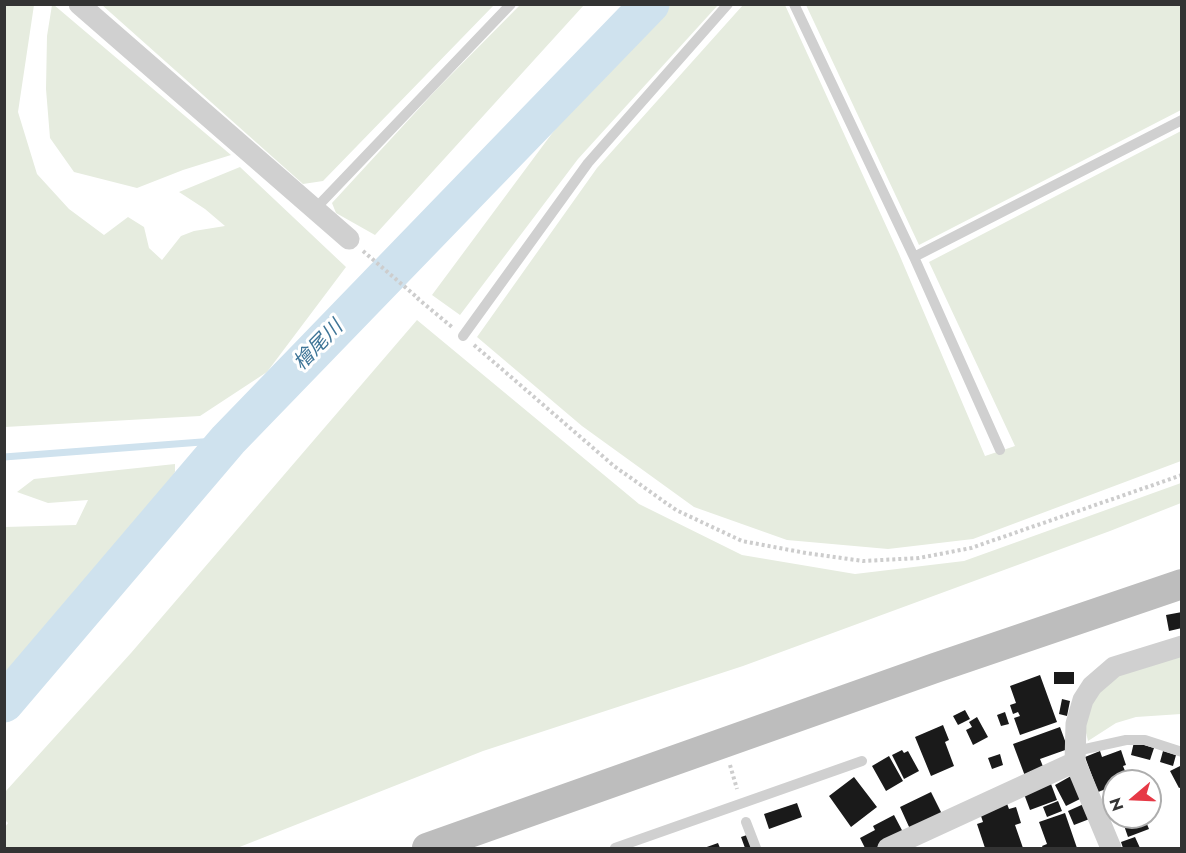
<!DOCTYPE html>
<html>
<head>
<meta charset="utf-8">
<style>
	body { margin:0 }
	#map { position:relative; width:1186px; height:853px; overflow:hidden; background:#fff; font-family:Jost,sans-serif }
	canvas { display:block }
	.frame { position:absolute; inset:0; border:6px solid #333; pointer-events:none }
	.north { position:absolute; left:1102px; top:769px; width:60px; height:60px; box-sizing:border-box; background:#fff; border:2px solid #adadad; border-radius:50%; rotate:251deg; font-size:16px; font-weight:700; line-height:24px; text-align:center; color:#333 }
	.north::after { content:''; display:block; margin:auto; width:21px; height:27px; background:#e63946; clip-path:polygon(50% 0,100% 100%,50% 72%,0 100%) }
</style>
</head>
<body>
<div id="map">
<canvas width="1186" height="853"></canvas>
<div class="frame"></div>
<div class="north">N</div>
</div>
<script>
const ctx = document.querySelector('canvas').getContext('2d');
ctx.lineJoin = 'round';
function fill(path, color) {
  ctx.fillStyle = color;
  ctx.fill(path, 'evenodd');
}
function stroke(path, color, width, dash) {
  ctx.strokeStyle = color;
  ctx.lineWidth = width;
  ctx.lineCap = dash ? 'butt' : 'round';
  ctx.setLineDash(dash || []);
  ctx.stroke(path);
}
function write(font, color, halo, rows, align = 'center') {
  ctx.font = font + ' Jost,"Noto Sans JP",sans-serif';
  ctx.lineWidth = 6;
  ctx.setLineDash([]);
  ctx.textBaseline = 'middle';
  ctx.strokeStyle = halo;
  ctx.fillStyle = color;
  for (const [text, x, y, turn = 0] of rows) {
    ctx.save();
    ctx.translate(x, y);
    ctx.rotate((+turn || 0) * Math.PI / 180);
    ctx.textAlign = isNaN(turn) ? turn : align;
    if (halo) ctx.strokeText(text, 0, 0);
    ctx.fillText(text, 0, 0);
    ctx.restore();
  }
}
fill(new Path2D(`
	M5 4 34 5 18 112 37 174 69 209 104 235 128 217 144 227 149 248 162 260 181 236 194 231 225 226 205 209 179 192 240 167 346 267 267 372 200 416 5 427Z
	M52 5H54L231 155 183 170 137 188 74 172 50 138 46 89 47 36Z
	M102 5H494L323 181 303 184Z
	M520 5H584L375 235 336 213 332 203 436 90Z
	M665 5H718L578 159 460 315 432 295 582 93Z
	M743 5H785L899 254 985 456 1015 446 929 262 1181 131V461L973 539 888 549 787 540 694 507 582 426 477 337 597 168Z
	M806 5H1181V110L919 245Z
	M417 320 639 504 742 555 855 574 964 561 1181 483V503L1110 531 743 666 483 751 237 848H5V827L8 823 5 820V792L131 653Z
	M175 464V472L147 513 5 694V527L76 525 88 500 48 503 17 492 34 479Z
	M1181 655V714L1136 717 1116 723 1088 741 1083 719 1107 679Z`), '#e6ecdf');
stroke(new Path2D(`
	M4 457 228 440`), '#cfe2ee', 7);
stroke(new Path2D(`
	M4 703 228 440 650 4`), '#cfe2ee', 39);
fill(new Path2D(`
	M1182 612V628L1169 631 1166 615Z
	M1054 672H1074V684H1054Z
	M1040 675 1057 722 1020 735 1014 718 1020 716 1018 712 1013 714 1010 705 1016 703 1010 686Z
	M1062 699 1070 701 1067 716 1059 714Z
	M965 710 970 719 958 725 953 716Z
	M1005 712 1009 724 1001 726 997 715Z
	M977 717 988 737 973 745 966 730 972 727 969 722Z
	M943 725 949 740 945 742 954 766 931 776 915 737Z
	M1060 727 1068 749 1040 759 1044 769 1025 776 1013 744Z
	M1134 742 1154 748 1150 760 1131 755Z
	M902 750 904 753 908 751 919 771 904 779 892 755Z
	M1121 750 1126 765 1123 766 1129 781H1114V786L1098 792 1085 757 1100 751 1102 757Z
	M1163 751 1176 755 1173 766 1160 762Z
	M1000 754 1003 765 992 769 988 758Z
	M889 756 903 781 886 791 872 766Z
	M1182 765V787L1179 788 1170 771Z
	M1071 776 1082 798 1066 806 1055 785Z
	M854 777 877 807 851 827 829 796Z
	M1051 784 1057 800 1030 810 1024 794Z
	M1150 787 1155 800 1150 802Z
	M931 792 942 814 910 829 900 807Z
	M1006 801 1009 809 1016 807 1021 823 1015 825 1023 848H985L977 824 983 822 979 810Z
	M1058 801 1062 811 1047 817 1043 807Z
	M797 803 802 817 769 829 764 814Z
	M1086 803 1092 818 1074 825 1068 811Z
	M1065 813 1077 848H1043L1042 846 1047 844 1039 822Z
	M894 815 904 834 875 848H865L860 838 875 830 873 826Z
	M1121 817H1144L1149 829 1128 837Z
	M750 834 754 848H745L741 837Z
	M1135 837 1140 848H1123L1121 842Z
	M718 843 720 848H704Z`), '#1a1a1a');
stroke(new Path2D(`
	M363 251 419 299
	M417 298 452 327
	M474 345 614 466 676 510 742 541 806 553 863 561 919 558 971 548 1182 475
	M730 765 737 789`), '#cdcdcd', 4, [3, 3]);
stroke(new Path2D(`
	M794 4 914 257 1000 450
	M315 209 511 4
	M914 257 1182 120
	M463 336 588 163 728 4
	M1076 751 1126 740H1145L1182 752
	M746 822 756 848
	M615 848 862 761`), '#d0d0d0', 10);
stroke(new Path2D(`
	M79 4 349 239
	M888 848 1075 762
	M1111 848 1075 762 1076 724 1083 700 1092 686 1114 667 1182 646`), '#d0d0d0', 21);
stroke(new Path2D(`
	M427 848 935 668 1182 584`), '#bdbdbd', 30);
write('italic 20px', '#3f7597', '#fff', [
	["檜尾川",319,346,-46]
]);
</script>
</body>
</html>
